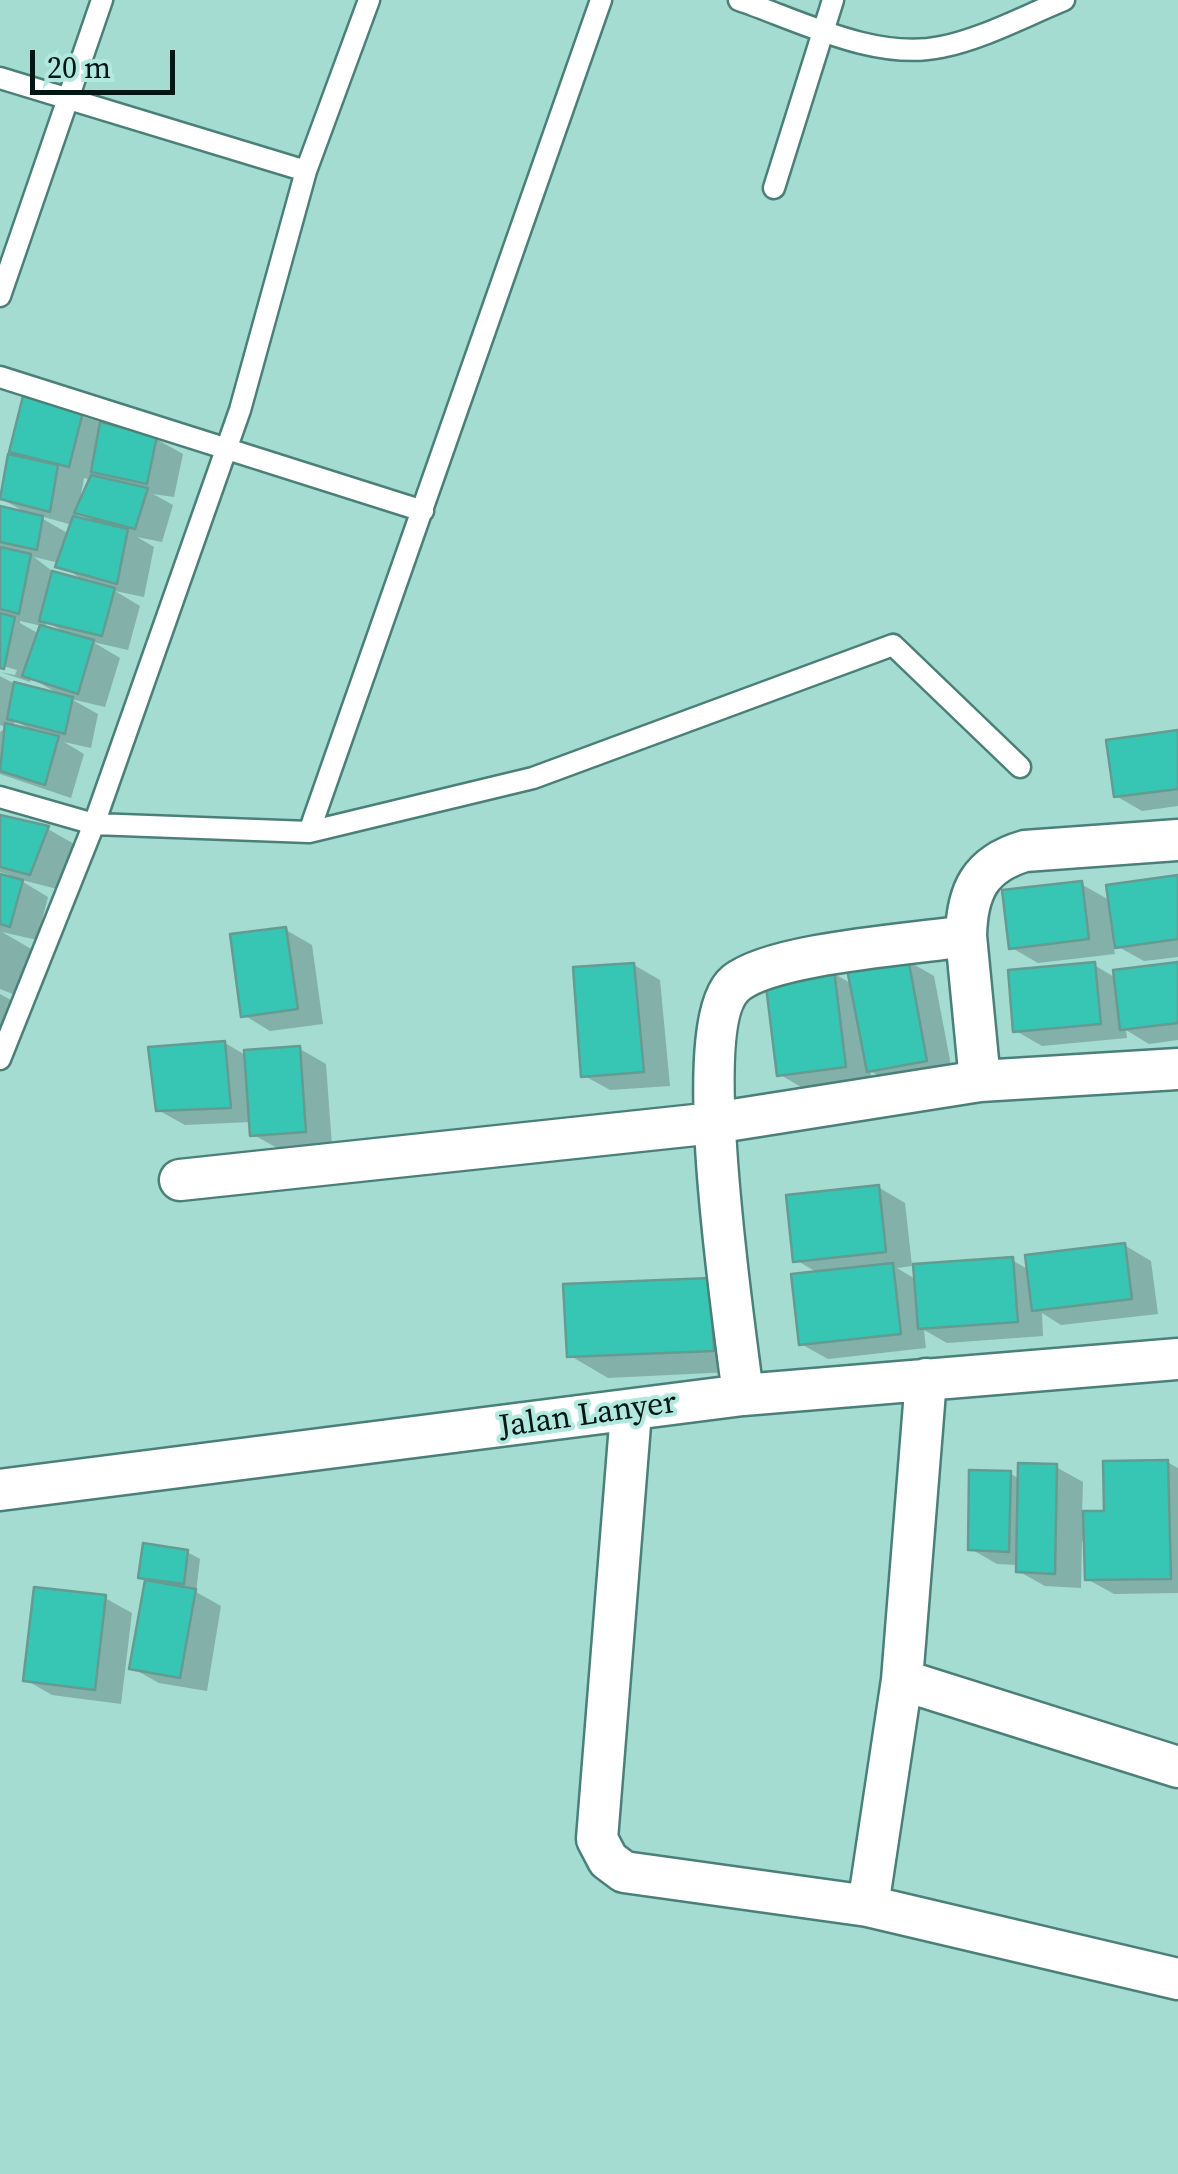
<!DOCTYPE html>
<html>
<head>
<meta charset="utf-8">
<style>
	body { margin:0 }
	#map { position:relative; width:1178px; height:2174px; overflow:hidden; background:#a4dcd2; font-family:"Source Serif 4",serif }
	canvas { display:block }
	.scale { position:absolute; left:30px; top:50px; width:145px; height:45px; box-sizing:border-box; border:5px solid #021714; border-top:0; padding-left:12px; font-size:30px; line-height:35px; white-space:nowrap; color:#021714; -webkit-text-stroke:8px #b1e9df; paint-order:stroke }
</style>
</head>
<body>
<div id="map">
<canvas width="1178" height="2174"></canvas>
<div class="scale">20 m</div>
</div>
<script>
const ctx = document.querySelector('canvas').getContext('2d');
ctx.lineJoin = 'round';
function fill(path, color) {
  ctx.fillStyle = color;
  ctx.fill(path, 'evenodd');
}
function stroke(path, color, width, dash) {
  ctx.strokeStyle = color;
  ctx.lineWidth = width;
  ctx.lineCap = dash ? 'butt' : 'round';
  ctx.setLineDash(dash || []);
  ctx.stroke(path);
}
function write(font, color, halo, rows, align = 'center') {
  ctx.font = font + ' "Source Serif 4",serif';
  ctx.lineWidth = 8;
  ctx.setLineDash([]);
  ctx.textBaseline = 'middle';
  ctx.strokeStyle = halo;
  ctx.fillStyle = color;
  for (const [text, x, y, turn = 0] of rows) {
    ctx.save();
    ctx.translate(x, y);
    ctx.rotate((+turn || 0) * Math.PI / 180);
    ctx.textAlign = isNaN(turn) ? turn : align;
    if (halo) ctx.strokeText(text, 0, 0);
    ctx.fillText(text, 0, 0);
    ctx.restore();
  }
}
fill(new Path2D(`
	M25 399 156 439 183 454 174 497 153 494 173 505 162 542 137 537 154 547 144 597 115 591 140 606 128 650 93 642 120 658 105 707 71 699 98 714 91 748 64 742 84 754 71 798 0 774V732L6 727 0 725V676L17 685 59 694 31 678 30 682 0 672 15 675 17 670 0 665V550H6L0 547V508L27 513 0 498V492ZM84 478 92 480 80 500ZM78 512 96 522 77 519ZM44 517 72 525 69 534 43 519ZM34 557 59 563 81 579 56 574ZM20 621 42 626 39 634 20 623ZM47 622 65 632 45 629ZM15 721 32 730 12 727Z
	M1178 733V806L1142 811 1116 796Z
	M0 817 48 829 74 844 57 889 18 879 48 897 37 940 2 932 33 950 23 998 0 989V877L8 879 9 875 0 872Z
	M1178 878V957L1144 961 1113 944 1115 954 1038 963 1012 948 1081 884 1111 901Z
	M286 930 312 945 323 1024 270 1031 244 1015Z
	M908 961 934 976 953 1076 895 1085 870 1071 872 1082 806 1090 779 1074 833 973 852 984Z
	M634 965 660 980 670 1086 610 1090 583 1075Z
	M1094 965 1116 978 1178 965V1040L1149 1044 1126 1030 1127 1038 1042 1046 1016 1031Z
	M0 994 23 1007 0 1048Z
	M225 1043 247 1056 300 1049 326 1064 332 1146 279 1149 252 1134 251 1122 185 1125 158 1110Z
	M878 1187 905 1203 912 1266 897 1268 917 1280 1012 1260 1029 1270 1124 1245 1151 1261 1158 1314 1061 1325 1042 1313 1043 1336 947 1343 924 1330 926 1348 828 1359 801 1344 818 1273 796 1260Z
	M710 1280 751 1371 608 1378 569 1355Z
	M1167 1462 1178 1468V1593L1114 1594 1087 1579 1086 1541H1082L1081 1588 1045 1586 1018 1571 1019 1565 997 1564 971 1549 1011 1474 1020 1479 1056 1467 1083 1482 1082 1514 1107 1513Z
	M187 1552 200 1559 196 1592 221 1606 207 1691 159 1683 132 1668 147 1580 141 1576Z
	M105 1598 132 1613 121 1704 52 1695 26 1680Z`), '#0003');
const building = new Path2D(`
	M23 396 83 412 69 467 9 452Z
	M100 422 157 436 147 484 91 472Z
	M8 454 58 465 50 512 0 499Z
	M91 475 148 488 135 529 74 513Z
	M0 506 43 516 37 550 0 542Z
	M73 516 128 529 117 584 55 567Z
	M0 547 31 554 19 614 0 609Z
	M52 571 115 588 102 636 39 621Z
	M0 613 15 617 4 669 0 668Z
	M40 625 94 640 78 694 22 676Z
	M14 682 73 697 65 734 7 719Z
	M5 723 59 736 45 785 0 771Z
	M1178 730V789L1114 797 1106 740Z
	M0 815 49 826 30 875 0 867Z
	M0 874 23 880 10 927 0 924Z
	M1178 875V939L1115 948 1106 885Z
	M1082 881 1089 939 1009 949 1002 890Z
	M286 927 298 1009 241 1017 230 934Z
	M908 958 927 1061 867 1072 847 969Z
	M1095 962 1101 1024 1013 1032 1008 970Z
	M1178 962V1023L1120 1030 1113 970Z
	M634 963 644 1072 581 1077 573 967Z
	M834 970 846 1067 777 1076 765 978Z
	M225 1041 231 1108 156 1111 148 1047Z
	M300 1046 306 1132 250 1136 244 1050Z
	M879 1185 886 1252 793 1262 786 1195Z
	M1125 1243 1132 1299 1032 1311 1025 1255Z
	M1013 1257 1018 1322 918 1329 913 1264Z
	M893 1263 901 1334 799 1345 791 1274Z
	M710 1278 714 1351 567 1357 563 1284Z
	M1168 1460 1171 1579 1085 1580 1083 1511H1104L1103 1461Z
	M1018 1463 1057 1464 1055 1574 1016 1572Z
	M969 1470 1011 1471 1009 1552 968 1550Z
	M143 1543 188 1550 184 1584 138 1578Z
	M145 1580 196 1589 180 1678 129 1669Z
	M34 1587 106 1595 95 1690 23 1681Z`);
fill(building, '#38c6b4');
stroke(building, '#649b92', 2.5);
const service = new Path2D(`
	M739 0C800 21 876 61 941 47 982 39 1025 16 1064 0
	M0 78 306 171
	M774 188 833 0
	M0 296 102 0
	M0 377 423 511
	M0 797 94 824 309 832 533 778 893 645 1020 767
	M309 832 601 0
	M0 1059 94 824 240 410 306 171 369 0`);
const minor = new Path2D(`
	M980 1081 966 936C967 891 980 864 1025 851L1178 840
	M180 1180 714 1123 980 1081 1178 1069
	M743 1395C735 1326 687 1022 736 983 773 953 914 944 966 936
	M631 1412 597 1839 608 1860 624 1872 868 1906 902 1680 1178 1767
	M0 1490 743 1395 1178 1359
	M902 1680 926 1379
	M868 1906 1178 1979`);
stroke(service, '#4a8078', 25);
stroke(minor, '#4a8078', 45);
stroke(service, '#fff', 20);
stroke(minor, '#fff', 40);
write('32px', '#021714', '#b1e9df', [
	["Jalan Lanyer",588,1416,-8]
]);
</script>
</body>
</html>
